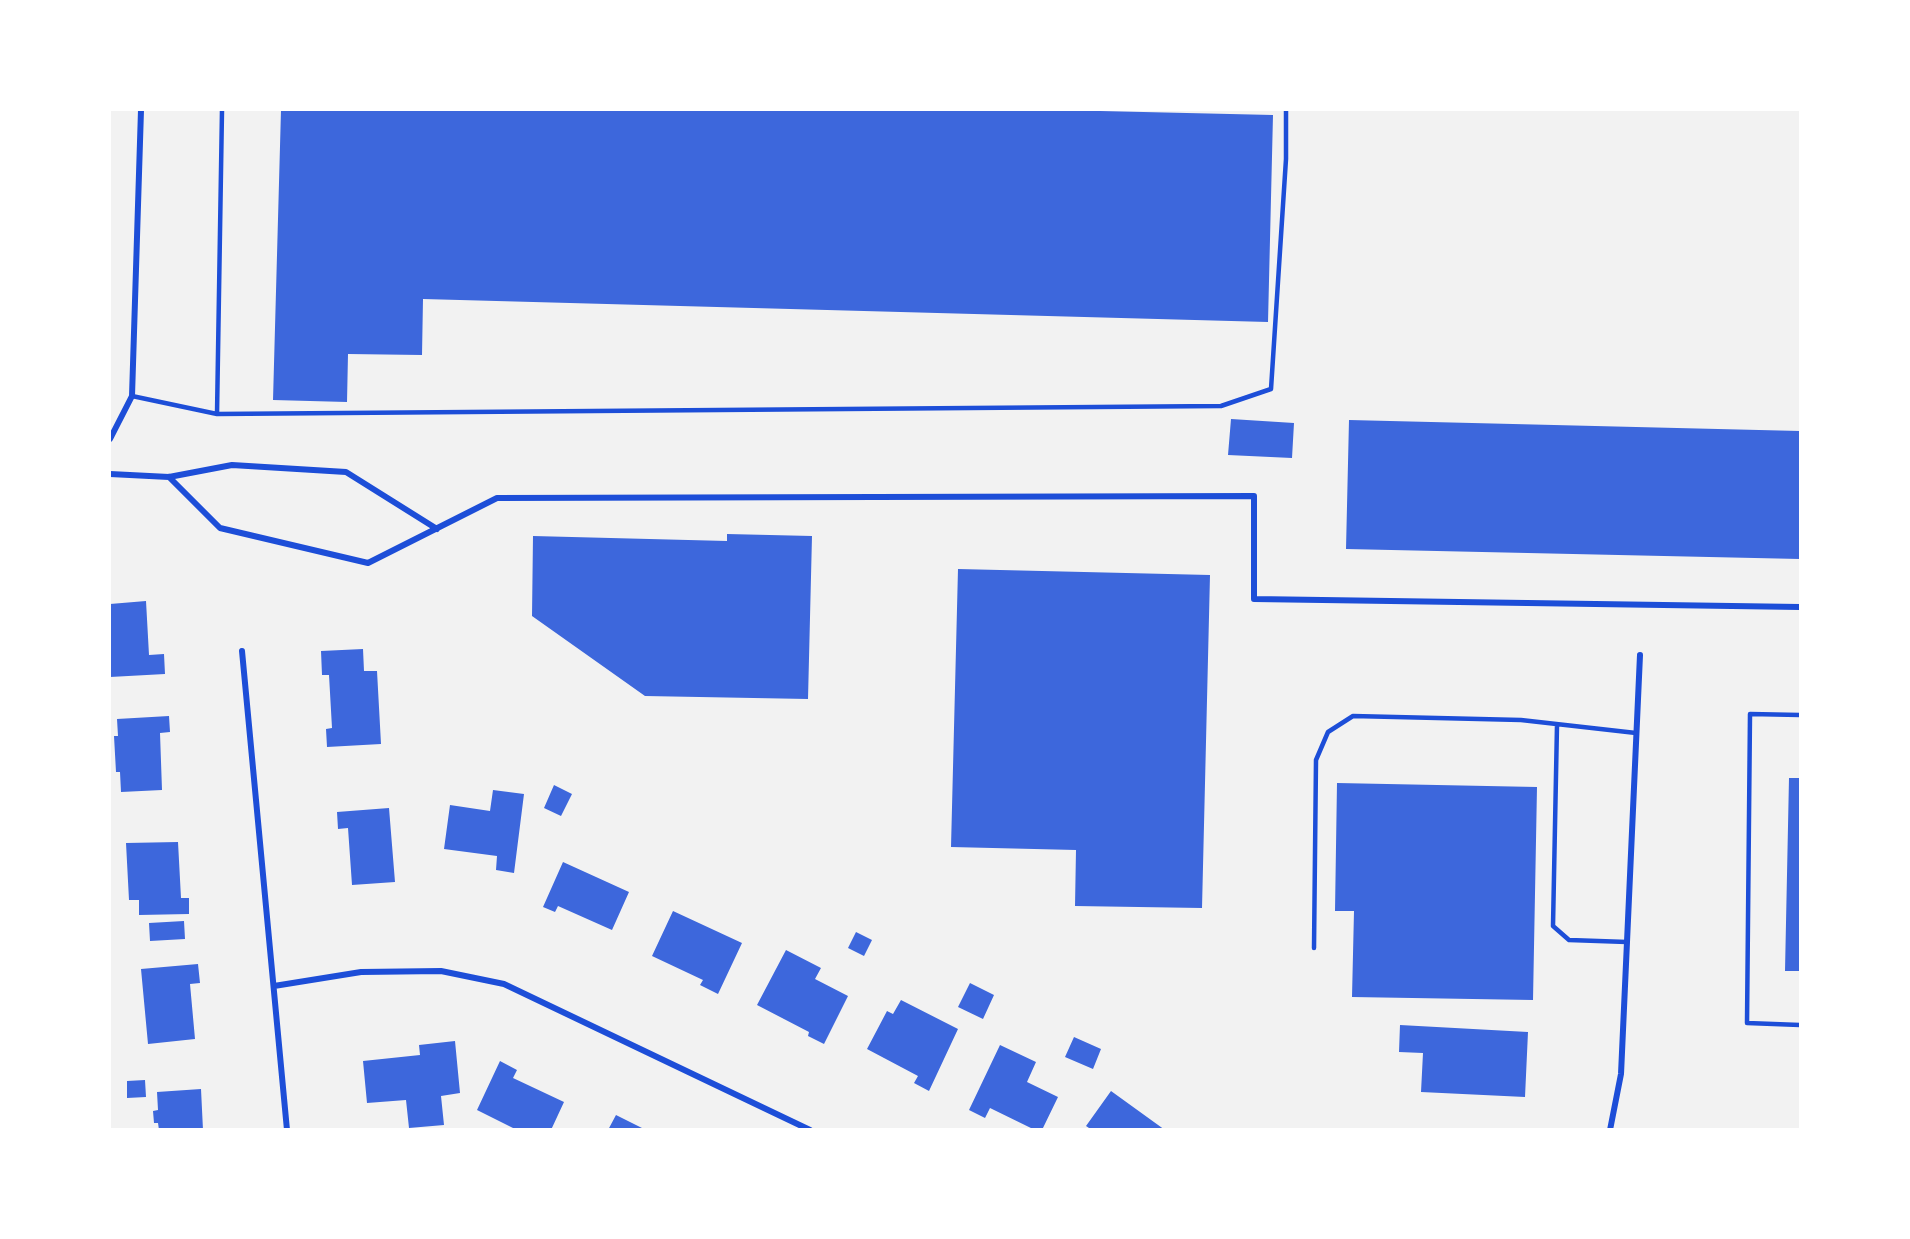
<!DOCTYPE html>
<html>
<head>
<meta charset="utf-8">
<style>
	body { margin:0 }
	#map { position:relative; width:1910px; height:1239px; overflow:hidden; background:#f2f2f2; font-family:"Public Sans",sans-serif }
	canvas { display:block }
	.frame { position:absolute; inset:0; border:111px solid #fff; pointer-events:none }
</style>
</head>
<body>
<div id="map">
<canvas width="1910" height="1239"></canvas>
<div class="frame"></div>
</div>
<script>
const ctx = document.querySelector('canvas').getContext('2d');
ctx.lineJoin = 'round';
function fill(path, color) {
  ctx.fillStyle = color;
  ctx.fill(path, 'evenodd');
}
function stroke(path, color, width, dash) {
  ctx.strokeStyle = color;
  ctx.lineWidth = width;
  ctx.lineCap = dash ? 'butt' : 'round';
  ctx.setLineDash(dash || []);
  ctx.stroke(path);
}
fill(new Path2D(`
	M281 110H1057L1273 115 1268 322 423 299 422 355 348 354 347 402 273 400Z
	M1231 419 1294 423 1292 458 1228 455Z
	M1349 420 1800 431V559L1346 549Z
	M727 534 812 536 808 699 645 696 532 616 533 536 727 541Z
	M958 569 1210 575 1202 908 1075 906 1076 850 951 847Z
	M146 601 149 655 164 654 165 674 110 677V604Z
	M363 649 364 671H377L381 744 327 747 326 729 332 728 329 675H322L321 651Z
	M169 716 170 732 160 733 162 790 121 792 120 772H116L114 736H118L117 719Z
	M1789 778H1800V971H1785Z
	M1337 783 1537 787 1533 1000 1352 997 1354 911H1335Z
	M554 785 572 794 561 816 544 808Z
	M493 790 524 794 514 873 496 870 497 856 444 849 450 805 490 811Z
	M389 808 395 882 352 885 348 828 338 829 337 812Z
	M178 842 181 898H189V914L139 915V900H129L126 843Z
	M563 862 629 892 612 930 558 906 555 912 543 907Z
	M673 911 742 943 718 994 700 985 703 980 652 956Z
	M184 921 185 939 150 941 149 923Z
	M856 932 872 940 864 956 848 948Z
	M786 950 821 968 815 979 848 996 824 1044 808 1036 809 1032 757 1005Z
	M198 964 200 983 190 984 195 1039 148 1044 141 969Z
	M970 983 994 995 983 1019 958 1007Z
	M901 1000 958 1029 929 1091 914 1083 918 1076 867 1049 887 1011 893 1014Z
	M1400 1025 1528 1032 1525 1097 1421 1092 1423 1053 1399 1052Z
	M1074 1037 1101 1049 1093 1069 1065 1057Z
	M455 1041 460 1093 441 1096 444 1125 409 1128 406 1100 367 1103 363 1061 420 1055 419 1045Z
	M1000 1045 1036 1062 1027 1082 1058 1097 1042 1130H1035L990 1108 985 1118 969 1110Z
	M500 1061 517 1070 513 1078 564 1102 551 1130H517L477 1110Z
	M145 1080 146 1097 127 1098V1081Z
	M201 1089 203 1130H159L158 1123H154L153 1111 158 1110 157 1092Z
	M1111 1091 1165 1130H1092L1086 1126Z
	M616 1115 646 1130H608Z`), '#3d67dc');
stroke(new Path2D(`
	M132 396 217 414 1221 406 1271 389 1286 159V110
	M217 414 222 110
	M1800 715 1750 714 1747 1023 1800 1025
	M1557 725 1553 926 1569 940 1627 942
	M1314 948 1316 760 1328 732 1353 716 1521 720 1636 733`), '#1d4ed8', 4.5);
stroke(new Path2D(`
	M110 439 132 396 141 110
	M110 474 169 477 232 465 346 472 437 529
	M169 477 220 528 368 563 497 498 1254 496V599L1800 607
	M242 651 287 1130
	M274 986 361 972 441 971 504 984 810 1130
	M1610 1130 1621 1074 1640 655`), '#1d4ed8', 6);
</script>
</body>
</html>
